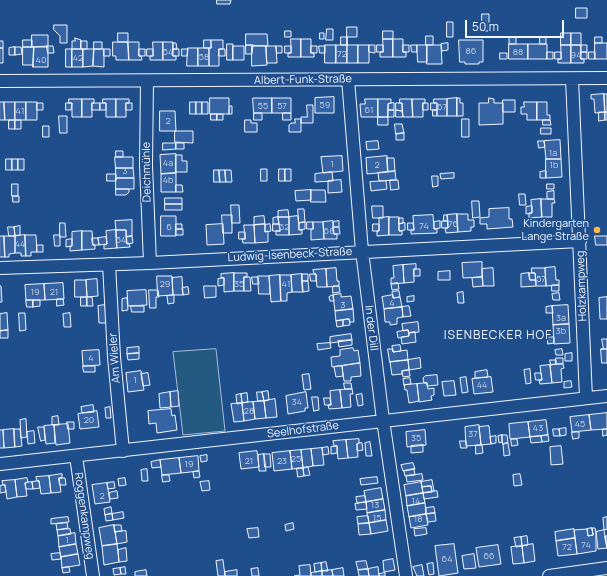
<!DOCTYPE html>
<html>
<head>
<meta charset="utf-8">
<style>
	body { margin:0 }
	#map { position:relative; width:607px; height:576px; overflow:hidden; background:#1f4e8c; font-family:Manrope,sans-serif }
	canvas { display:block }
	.scale { position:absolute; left:465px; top:20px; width:99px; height:18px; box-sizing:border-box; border:2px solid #f2f6ff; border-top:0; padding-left:5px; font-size:12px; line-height:14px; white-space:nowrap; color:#f2f6ff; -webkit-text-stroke:3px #1f4e8c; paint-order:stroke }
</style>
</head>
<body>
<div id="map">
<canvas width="607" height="576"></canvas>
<div class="scale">50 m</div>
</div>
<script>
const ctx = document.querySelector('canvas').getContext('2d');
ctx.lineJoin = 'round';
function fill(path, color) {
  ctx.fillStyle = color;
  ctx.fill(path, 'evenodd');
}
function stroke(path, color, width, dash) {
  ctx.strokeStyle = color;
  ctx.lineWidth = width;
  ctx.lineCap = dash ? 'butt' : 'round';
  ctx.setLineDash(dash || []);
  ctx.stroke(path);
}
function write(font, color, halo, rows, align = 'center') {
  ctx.font = font + ' Manrope,sans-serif';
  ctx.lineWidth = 3;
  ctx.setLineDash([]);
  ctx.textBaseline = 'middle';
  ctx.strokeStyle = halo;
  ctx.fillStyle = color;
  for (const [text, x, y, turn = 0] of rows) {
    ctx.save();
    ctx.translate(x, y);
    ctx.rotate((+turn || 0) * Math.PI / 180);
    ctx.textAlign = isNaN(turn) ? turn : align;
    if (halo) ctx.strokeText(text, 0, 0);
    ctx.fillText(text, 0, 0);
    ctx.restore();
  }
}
const green = new Path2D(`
	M216 349 225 431 183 435 173 352Z`);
fill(green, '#245a82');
stroke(green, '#a8bbd7', 1);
const building = new Path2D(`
	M217 0H231L230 4H217Z
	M576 8H587V18H576Z
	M482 14H489V31H482Z
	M447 22H453V37H447Z
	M54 25H67V43H60V36L54 30Z
	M347 27H357V37H347Z
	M327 29H333V40H326Z
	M285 31H291V37H285Z
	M383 31H393V39H383Z
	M118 33H128V42H118Z
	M320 33H324V39H320Z
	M561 33H571V45H561Z
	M571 33H581V45H571Z
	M246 34H267L268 46 246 45Z
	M32 35H48V46L32 47Z
	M426 36H433V45H426Z
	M341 37H347V45H341Z
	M347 37V45H358V63H347Z
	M516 37V44H509V38Z
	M540 37H546V44H540Z
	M595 37H602V43H595Z
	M75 38 81 40V49H72V41H75Z
	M291 39H301V57H288V53H291Z
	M301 39H311V53H314V57H301Z
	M383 39H393V57H380V52H383Z
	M393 39H403V52H406V57H393Z
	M23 40H32V47H23Z
	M204 40H211V48H204Z
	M211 40H223V49H219V66H209V48H211Z
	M459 40H483V62H479V64H465V62H460Z
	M0 41H3V48H0Z
	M81 41H87V49H81Z
	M94 42H102V49H94Z
	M113 42H128L129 60H116V56H113Z
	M128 42H139V56H141L142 60H129Z
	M153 42H163V60H150V56H153Z
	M163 42H173V56H176V60H163Z
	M173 43H176L177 49H173Z
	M448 43V50L442 51 441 44Z
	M595 43H607V59H595Z
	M227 44H233V60H227Z
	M509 44H528V59H509Z
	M528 44H547V59H528Z
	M246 45H253L252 54H246Z
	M325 45H336V63H325Z
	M336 45H347V63H336Z
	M358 45H369V63H358Z
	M369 45H375V53L369 52Z
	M377 45H383V52H377Z
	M403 45H409V52H403Z
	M411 45H417V52H412Z
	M417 45H427V62H418Z
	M427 45H441L442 64H427Z
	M561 45H571V63H558V59H561Z
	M571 45H581V59H584V63H571Z
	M581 45H587V52H581Z
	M47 46H53L54 53H48Z
	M233 46H244V60H233Z
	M252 46H266L267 65 252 66Z
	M266 46H276L277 63H267Z
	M276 46H282V53H277Z
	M285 46H291V53H285Z
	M311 46H317V53H311Z
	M319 46H325V53H320Z
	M15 47H21L22 54 15 55Z
	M15 47V55H9V48Z
	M23 47H34L33 67V65H23Z
	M34 47H48V67H33Z
	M0 48H3V63H0Z
	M188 48H198V66H187Z
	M198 48H209V66H198Z
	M66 49H72V67H66Z
	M72 49H83V67H72Z
	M83 49H94L93 66 83 67Z
	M94 49H104V67L93 66Z
	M104 49H110V56H104Z
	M139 49H145V56H139Z
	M147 49H153V56H147Z
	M173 49H179V56H173Z
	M182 49H188L187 56H182Z
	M219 49H225V56H219Z
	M547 52H553V59H547Z
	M555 52H561V59H555Z
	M581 52H587V59H581Z
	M589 52H595V59H589Z
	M500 53H507V59H500Z
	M604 94 605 112 595 113 594 99H591V95Z
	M604 94H607V112H605Z
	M334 97V113H315V98Z
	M210 98H229V114H210Z
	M253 98H272V113H254Z
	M272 98H291V113H272Z
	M457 98H460V103H463V116H457Z
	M457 98V116H447V99Z
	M489 98 494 99V103H503V124L479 125V103H488Z
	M69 99H82V117H72V103H69Z
	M82 99H94V103H92V117H82Z
	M103 99H116V117H106V103H103Z
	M116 99H129V103H126V117H116Z
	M365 99H378V117H361L360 104H365Z
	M378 99H391V103L388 104V117H378Z
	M400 99H412L413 117H403L402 103H400Z
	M412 99H425V103H423V117H413Z
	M434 99H447V116H437V103H434Z
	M503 100H515V112H503Z
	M0 102H4L5 120H0Z
	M4 102H15V120H5Z
	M15 102H26V120H15Z
	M26 102H37V120H26Z
	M190 102H196V114H190Z
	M196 102H202V114H196Z
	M202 102H208V114H202Z
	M524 102H537V120H527V114H521V107H524Z
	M537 102H547V115H550V120H537Z
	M37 103H43V110H37Z
	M66 103H72L71 110H66Z
	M92 103H100V110H92Z
	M100 103H106V110H100Z
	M126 103H132V110H126Z
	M394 103V110H388V104Z
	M396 103H402V111L396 110Z
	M423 103H428V110H423Z
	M431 103H437V110H431Z
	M307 105H313V123H301V117H307Z
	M230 106H232V114H229Z
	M388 110H394V117H388Z
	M396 110 402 111 403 117H396Z
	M433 110H437V116H433Z
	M160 111H175L176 131H160Z
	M599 112H605V120L599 121Z
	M605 112H607V120H605Z
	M254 113H262V120H254Z
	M283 113H291V120H283Z
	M211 114H217V120H211Z
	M217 114H223V120H217Z
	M59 116H67V133H60Z
	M378 117H388V125H378Z
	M295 119H301V132H289V125L291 123H295Z
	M462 119H469V137H462Z
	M9 120H15V129H9Z
	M15 120H21V129H15Z
	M245 120H251V123H257V132H245Z
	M543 120H550L551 125H543Z
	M395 124H402L404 133 396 134Z
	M43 126H49V137H43Z
	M541 128H551V134H541Z
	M175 131H193V143L175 142Z
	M404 133V140H396V134Z
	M560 140 561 159H546L544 141Z
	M378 141 379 149 367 150 366 142Z
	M538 141H544L545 147 539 148Z
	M163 143H176V149L163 150Z
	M176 143H184V149H176Z
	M116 151H123V157H116Z
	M176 154V173L161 174 160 155Z
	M176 155H182V161H187V172H176Z
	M342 156 343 171 323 173 321 157Z
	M387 156 388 172 367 174 366 158Z
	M115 157H133V168H116Z
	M387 158H394L395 171 388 172Z
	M6 159H12V170H6Z
	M12 159H18V170H12Z
	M18 159H24V170H18Z
	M546 159H561L562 177 546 178Z
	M116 168H133L134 178H116Z
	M261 169H267V181H261Z
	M279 169H285V181H279Z
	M285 169H291V181H285Z
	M214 170H219L220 182H214Z
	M219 170H225L226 182H220Z
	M225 170H231L232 182H226Z
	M395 171 396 180 379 181 378 173Z
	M546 171V178H540V172Z
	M332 172 333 181 315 182V174Z
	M176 173V192H161V174Z
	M454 173V178L441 179 440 174Z
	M107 174H116V181H107Z
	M432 176H438V186L433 187Z
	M116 178H134V189H116Z
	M341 180 342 192 328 193V181Z
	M390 180H398L399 189 391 190Z
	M386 181 387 189 371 191 370 182Z
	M12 184H18V196H12Z
	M547 184H554V189H547Z
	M176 185H182L183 192H176Z
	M116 189H129V192L126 195H116Z
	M311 190V200L296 201 295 191Z
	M311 190H325L326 202H311Z
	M554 191V199H547V192Z
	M519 194H525L526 205H520Z
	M13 196H19V202H13Z
	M165 198H182V204H165Z
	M541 199 542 217 529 218V213H532L531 200Z
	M541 199H554L555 203H552V217H542Z
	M472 201H479L480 217 473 218Z
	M165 204H182V210H165Z
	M231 205H239L240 223H232Z
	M372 206H383V218H373Z
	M532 206V213L526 214V207Z
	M509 208V219H512L513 227 487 229V224H480V218L489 217V209Z
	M298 209H304L305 222 299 223Z
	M288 210 289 217H278V211Z
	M457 214 458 232 446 233 445 228H448L447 215Z
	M457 214H468V220H474V227H471V231L458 232Z
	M222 215H232V233H223Z
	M433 215 434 229H437V233L411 234V230H414L413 216Z
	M444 215H447L448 221H444Z
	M161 216H176V236H161Z
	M264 216 265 224 254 225V217Z
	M298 216 299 230H302V234L289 235V217Z
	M278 217 279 224H273V218Z
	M278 217H289V235H276V231H280Z
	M389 217V235L377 236V231H379V218Z
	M389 217H399V231H402V235H389Z
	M399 218H403V223L399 224Z
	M132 220V236L126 237V230H116L115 221Z
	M333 221 334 234H337V239H324L323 222Z
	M339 221V227H333V222Z
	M440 221V228L434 229V222Z
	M442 221H448V228H442Z
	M305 222V229L299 230V223Z
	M307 222H313V229H307Z
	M313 222H323L324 239 311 240V229H313Z
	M60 223H65L66 237H60Z
	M405 223V230L399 231V224Z
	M408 223H413L414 230H408Z
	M176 224H182V229H176Z
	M223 224 224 244 207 245 206 225Z
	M265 224V232L268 231V242L255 243 254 225Z
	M270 224 271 231 265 232V225Z
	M273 224H279L280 231H273Z
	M373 224H379V231H373Z
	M244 225H254L255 243H243L242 239H245Z
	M20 226V235L15 236 14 227Z
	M8 227H14L15 236H9Z
	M333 227H339L340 234H334Z
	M176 229H183V235H176Z
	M116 230 117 248 104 249V245L107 244 106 231Z
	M116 230H126L127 244 129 243 130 247 117 248Z
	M82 231V250L70 251V246H72V232Z
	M82 231H92L93 245H95V249L82 250Z
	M239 232H245V239H239Z
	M25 235 26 256H21V253H15V236Z
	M25 235H36L37 252H31V256H26Z
	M54 235H60V246H55Z
	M0 236H4L5 257H0Z
	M4 236H15V253L9 254V257H5Z
	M132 236 133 243 127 244 126 237Z
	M595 236H607V245H596Z
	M106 237 107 244 99 245 98 238Z
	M92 238H98L99 245H93Z
	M72 239V246L66 247V240Z
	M37 245H43V252H37Z
	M482 262V277L463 278 462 263Z
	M416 264V269H414V282L404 283 403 265Z
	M403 265 404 283 391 284V278H394L393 266Z
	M555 267 556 280H559V285L546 286 545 268Z
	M336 268 337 281H339V286L327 287 326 269Z
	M493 268 494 286H483L482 269Z
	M532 268H545L546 286H536L535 273H532Z
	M326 269 327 287H317L316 274H314L313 270Z
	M414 269H420V276H414Z
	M450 271V280H438V272Z
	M234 273V291L224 292V278H221V274Z
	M234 273H247V277H244V291H234Z
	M529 273H535L536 280H530Z
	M529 273 530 280H536V286L521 287V274Z
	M302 274H308V281H302Z
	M302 274 303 292H292L291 275Z
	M310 274H316V281H311Z
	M280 275 281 301 271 302 269 276Z
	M280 275H291L292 292 287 293V301H281Z
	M157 276H172L173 295 158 296Z
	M258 276H269L270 294H259Z
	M182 277 183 295H173L172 278Z
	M244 277H250L251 291H244Z
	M252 277H258L259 284H253Z
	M482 277 483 286 473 287 472 278Z
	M224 278V285L218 286V279Z
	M97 279 98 296 87 297 86 280Z
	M75 280H86L87 297H75Z
	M302 281H308L309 291 303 292Z
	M63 283 64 299 45 300 44 284Z
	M398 283 399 289 392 290 391 284Z
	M44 284 45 300H26L25 285Z
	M552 285H559V291H552Z
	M0 286H1L2 302H0Z
	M204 286H216V297L205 298Z
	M333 286H339L340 292 333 293Z
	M188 287 189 294 183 295 182 288Z
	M146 290 147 305 128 306 127 291Z
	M149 290H158L159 297H156V308H150Z
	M399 291 400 297 393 298 392 292Z
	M463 292 464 303H458L457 293Z
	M559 293 560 300H553L552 294Z
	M341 294V297L351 296 353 309 335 311 333 295Z
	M174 295V303L168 304 167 296Z
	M333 295 334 301H330L329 297Z
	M393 295V298L400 297 402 307 384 309 382 297Z
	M414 296V301L407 302V297Z
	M81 297H87V306H81Z
	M87 297H92L93 306H87Z
	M607 297V319H600L599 298Z
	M127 298 128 310 122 311V299Z
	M57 299H63L64 305 57 306Z
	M26 300H33V307H27Z
	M33 300H40V306L33 307Z
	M105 305 106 323H99L98 306Z
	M568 305 569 324 553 325 552 306Z
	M131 306H144V312H132Z
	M409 306 411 316 403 317 402 307Z
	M552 306 553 313H546V307Z
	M402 307 403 317 397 318V324L390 325V322H385L384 309Z
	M353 309 354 322H350L349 319 336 321 335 311Z
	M7 313 8 330 0 331V314Z
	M19 313H25L26 330 20 331Z
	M70 313 71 327H64L63 314Z
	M349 319 350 325 343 326V320Z
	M343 320V326L337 327 336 321Z
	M418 322 419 332 409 333 408 330 403 331 402 324Z
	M569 324 570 343 554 344 553 325Z
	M8 330V338H0V331Z
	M408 330 409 336 398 338 397 332Z
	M415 332 416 342 402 344 401 337 409 336V333Z
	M351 334 352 340 330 343V337Z
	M548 337H554V343L548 344Z
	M602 339H607V349H601H603Z
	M352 340V345L339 347 338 341Z
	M330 343 331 348 318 350 317 344Z
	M400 345 401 351 393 352 392 346Z
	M139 347V353L127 354V348Z
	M353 348 354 351 358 350 360 363 332 367 331 357 340 356V350Z
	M388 349H393V352L407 350 408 360 390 362Z
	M562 349 563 355H556L555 350Z
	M601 349H607V363H602Z
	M99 350 100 365 83 366 82 351Z
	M139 353V359L128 360 127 354Z
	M572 353V361H565V354Z
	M420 358 421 368 409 370 408 360Z
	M556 358H563V364H556Z
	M408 360 409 370 402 371V374L392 375 390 362Z
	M550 360H556V364L551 365Z
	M360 363 361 376 351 377V381H344L342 366Z
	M563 364 564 368 561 369 562 382 552 383 550 365Z
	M550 365 552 383 540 384 539 380H542L540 366Z
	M83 366H95V372H84Z
	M342 366 343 376 336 377 334 367Z
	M530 369 531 383 526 384 524 370Z
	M409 370 410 376 403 377 402 371Z
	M487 370 488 377 475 378V372Z
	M141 371 144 390 128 392 126 373Z
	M148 373 150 385 143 386 141 374Z
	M535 373H541L542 380H536Z
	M309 374 311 389 304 390 302 375Z
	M437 375 438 385 427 386V383H424L423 378 425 376Z
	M466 377 468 392 462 393 460 378Z
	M491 377 493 392 474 394 472 379Z
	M410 378 411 384 404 385 403 379Z
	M454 381 456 395 444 396 442 382Z
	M571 381 572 387 564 388V382Z
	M344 383H351L352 389H345Z
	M427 383 428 389 434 388V395L431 396 432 400 419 402 417 384Z
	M417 384 419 401 409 403 407 390H405L404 385Z
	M352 389 353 394H350L351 407 342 408 340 390Z
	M340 390 342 408 329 409 328 405H331L330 391Z
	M178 391 179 406 171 407 170 392Z
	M268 391 269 400 264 401 262 392Z
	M170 392 171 407 160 408 159 394Z
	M257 392H262L264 401H258Z
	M306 392 308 408H305V411L288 414 286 396Z
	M247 393 248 402 242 403 241 394Z
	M241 394 242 403 237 404 236 395Z
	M362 394 363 405 358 406 356 395Z
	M312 397H318L319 410 314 411Z
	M324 398H330L331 405H325Z
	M275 399 277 417 266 418 264 401Z
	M264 401 266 418 255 419 253 402Z
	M253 402 255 419 244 421 242 403Z
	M242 403 244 421 234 422 231 404Z
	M93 405 94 412 82 413 81 407Z
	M110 407 111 418H106L105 408Z
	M171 409 172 416 175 415 177 430 157 433 156 423 149 424 148 411Z
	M97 411 99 427 80 429 78 414Z
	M607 413V429L591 430 589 415Z
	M589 415 591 430 572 432 570 417Z
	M58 416 59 425H52V417Z
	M26 419 27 437 21 438 20 420Z
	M546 420 548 435 530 437 528 422Z
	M67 422H74V429H68Z
	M528 422 530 437 510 439 509 424Z
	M68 424 70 443 56 445 54 425Z
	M54 425 55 443 46 444 44 426Z
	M479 425 481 445 466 446 465 427Z
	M489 426 491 444 481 445 479 427Z
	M38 427H44L45 440 41 441Z
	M566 428V435L560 436 559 429Z
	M14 429H20L22 446 15 447Z
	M14 429 15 447 4 448 3 430Z
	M553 429H559L560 436H554Z
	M603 429H607V435L603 436Z
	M0 430H3L4 448H0Z
	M425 430 426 445 407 447 406 432Z
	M34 431 35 443 28 444 27 432Z
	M572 432H579V438L573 439Z
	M502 435H507L508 443 503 444Z
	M502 435V442L499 443 498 436Z
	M548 435 549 441 542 442 541 436Z
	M496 436V443L491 444 490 437Z
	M541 436 542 442 531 443 530 437Z
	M359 439V443L357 444 358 457 348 458 346 440Z
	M511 439H517L518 445 512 446Z
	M346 440 348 458 338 459 337 446H334L333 441Z
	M460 441H466L467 448H461Z
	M370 442 372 456H366L365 443Z
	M362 443 363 450 357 451V444Z
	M508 443 510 455 504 456 503 444Z
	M423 445V452L411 453V446Z
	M476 445H482L483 453 476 454Z
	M337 446V453L331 454V447Z
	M561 446 563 464 551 465 550 447Z
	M328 447 329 454 323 455 322 448Z
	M322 448 324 465 313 466 311 449Z
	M311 449 313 466 303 468 301 450Z
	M301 450 303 468 292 469 290 451Z
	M257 451 259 467 241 469 239 453Z
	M290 451 292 469 274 471 272 453Z
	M264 454H270L271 467H265Z
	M264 454 266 471H259L258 455Z
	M207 455V461L201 462 200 456Z
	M198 456 199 471 181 473 179 458Z
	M179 458 181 473 162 475 160 460Z
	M160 460 161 467 152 468 151 462Z
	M413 463 415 469 403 471 401 465Z
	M308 467 310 475 304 476 303 468Z
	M297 468H303L304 476 298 477Z
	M147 469 148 481H142L141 470Z
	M414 469 415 475 405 476 404 471Z
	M199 471 200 477 194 478 193 472Z
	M62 474V478H59L61 492 51 493 49 476Z
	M422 474 423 480 407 482 406 476Z
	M520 474 522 485 514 486 513 475Z
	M162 475H169L170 481 163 482Z
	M49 476 51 493 41 494 39 481H37L36 477Z
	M377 477 378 483 361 485 360 479Z
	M27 478 28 482 25 483 27 496 17 497 15 480Z
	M59 478H65L66 485H60Z
	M125 478 126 485 119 486 118 479Z
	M15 480 17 497 7 499 5 485H3L2 481Z
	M432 480 434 491 432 492 431 486 422 487 421 482Z
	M39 481 40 488 33 489 32 482Z
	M209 481 210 490 202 491 200 482Z
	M32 482 33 489H26L25 483Z
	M114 482 115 488 108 489 107 483Z
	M421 482 423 493 406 496 404 485Z
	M107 483 110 502 95 504 92 485Z
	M5 485 6 492 0 493V486Z
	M431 486 432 492 423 493 422 487Z
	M381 488 383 499 366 502 364 491Z
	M117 491 118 498 110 499 109 493Z
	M437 491 438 497 424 499 423 493Z
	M423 493 425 503 407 506 406 496Z
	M365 496 366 502 357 503 356 497Z
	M383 499 385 510 367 513 366 502Z
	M366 502 367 509 356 510 355 504Z
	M425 503 426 514 409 517 407 506Z
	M111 507 112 513 105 515 104 509Z
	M434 507 435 513 426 514V508Z
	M385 510 386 520 369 523 367 513Z
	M123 512 124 518 113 520 112 514Z
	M435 513 436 521 428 522 426 514Z
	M112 514 113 520 106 521 105 515Z
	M426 514 428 525 411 528 409 517Z
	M368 516 369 523 358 524 357 517Z
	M68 517 69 522 51 524V519Z
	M607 517V529L604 530 603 518Z
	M386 520 388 531 371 534 369 523Z
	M67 523 68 528 57 530 56 524Z
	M293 523 294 529 286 531 285 525Z
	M369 523 371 534 359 535 358 524Z
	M114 525H121L122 531 115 532Z
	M114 525 117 544 102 546 99 528Z
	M258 528 259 537 249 538 247 529Z
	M426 528 427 534 415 536 414 529Z
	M592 528 593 535 588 536 587 529Z
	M592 528H595L596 532V551L577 554 574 530 587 529 588 536 593 535Z
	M70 529 71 534 58 536 57 530Z
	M574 529 575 538 556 541 555 532Z
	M604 530 607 548 598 549 596 532Z
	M126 531 127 542 117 544 115 532Z
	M75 533 76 544 59 547 58 536Z
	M527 536 528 545 522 546 521 537Z
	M605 536H607V548Z
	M521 537 522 546 516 547 514 538Z
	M575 538 577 554 558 556 556 541Z
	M76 544 78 554 61 557 59 547Z
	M117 544 119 562 104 565 102 546Z
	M454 544 458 573 439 576 435 546Z
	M533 544 535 561 524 563 522 546Z
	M498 545 501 564 479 567 476 548Z
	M522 546 524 563 513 564 511 547Z
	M126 548 127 561 119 562 118 550Z
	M60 553 61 559 52 560 51 554Z
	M78 554 80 565 62 568 61 557Z
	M474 554 476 568 464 569 462 556Z
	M393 559 395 570 384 572 383 561Z
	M223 560 225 576H218L216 561Z
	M366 561 368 569 358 570 356 562Z
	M326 562 328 571H322L321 563Z
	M321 563 322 571 315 572 314 564Z
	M433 563 434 574 429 575 427 564Z
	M310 565 311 576H294L300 575 299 566Z
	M422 565 424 576H417L413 567Z
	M69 567 70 572 63 573 62 568Z
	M125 567 126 574H121L120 568Z
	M378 567 379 576H369L368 569Z
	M120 568 121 574 114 575 113 569Z
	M258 568 259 576H252L251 569Z
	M343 568 344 576H333L332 570Z
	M368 569 369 576H359L358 570Z
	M146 570 147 576H135V572Z
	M237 570V576H225V572Z
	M332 570 333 576H322V571Z
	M322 571V576H311V573Z
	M385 573V576H379V574Z`);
fill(building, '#3563a3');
stroke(building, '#f2f6ff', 1);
const minor = new Path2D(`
	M348 79 362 251 383 420 406 576
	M572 79 586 398
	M0 81 607 78
	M147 81 146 165 150 263
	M109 264 114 357 123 451
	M0 268 150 263 580 241
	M76 456 93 576
	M0 464 607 396
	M549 576 607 568`);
stroke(minor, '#f2f6ff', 14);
stroke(minor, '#1f4e8c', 12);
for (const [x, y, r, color] of [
	[597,230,4,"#ffb74d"]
]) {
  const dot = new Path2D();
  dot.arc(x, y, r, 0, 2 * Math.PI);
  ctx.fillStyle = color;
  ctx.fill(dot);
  stroke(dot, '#1f4e8c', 1.5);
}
write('9px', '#c3d1e8', null, [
	["86",471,51],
	["54",168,52],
	["88",518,52],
	["72",342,54],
	["94",576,55],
	["58",204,57],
	["42",78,58],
	["40",41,60],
	["59",325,105],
	["55",263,106],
	["57",282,106],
	["67",442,107],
	["61",369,110],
	["41",20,111],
	["2",168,121],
	["1a",553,153],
	["4a",168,163],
	["1",332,164],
	["2",377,165],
	["1b",554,165],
	["3",125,171],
	["4b",168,180],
	["76",453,224],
	["74",424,226],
	["6",169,227],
	["62",284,227],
	["68",329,231],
	["54",121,240],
	["44",20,244],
	["57",541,279],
	["29",165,284],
	["35",239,284],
	["41",286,284],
	["19",35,292],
	["21",54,292],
	["4",392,303],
	["3",343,305],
	["3a",561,318],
	["3b",561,331],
	["4",91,358],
	["1",135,380],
	["44",482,385],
	["34",297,402],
	["28",249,411],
	["20",89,420],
	["45",580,424],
	["43",538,428],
	["37",473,434],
	["35",416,438],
	["25",296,459],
	["21",249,461],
	["23",282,461],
	["19",189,464],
	["2",102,496],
	["14",416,501],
	["13",375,505],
	["15",377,518],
	["18",418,519],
	["1",67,540],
	["74",586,545],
	["72",567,547],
	["66",489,556],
	["64",447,559]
]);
write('11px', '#f2f6ff', '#1f4e8c', [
	["Albert-Funk-Straße",303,80,-1],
	["Deichmühle",147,172,-91],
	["Ludwig-Isenbeck-Straße",290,255,-3],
	["Holzkampweg",582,286,-92],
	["In der Dill",371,328,83],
	["Am Wieler",115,358,-94],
	["Seelhofstraße",303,430,-7],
	["Roggenkampweg",84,516,82]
]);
write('11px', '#f2f6ff', '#1f4e8c', [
	["Kindergarten",589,224],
	["Lange Straße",589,237]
], 'right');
ctx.letterSpacing = '1px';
write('12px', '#f2f6ff', '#1f4e8c', [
	["ISENBECKER HOF",498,336]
]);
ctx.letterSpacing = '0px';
</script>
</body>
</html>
